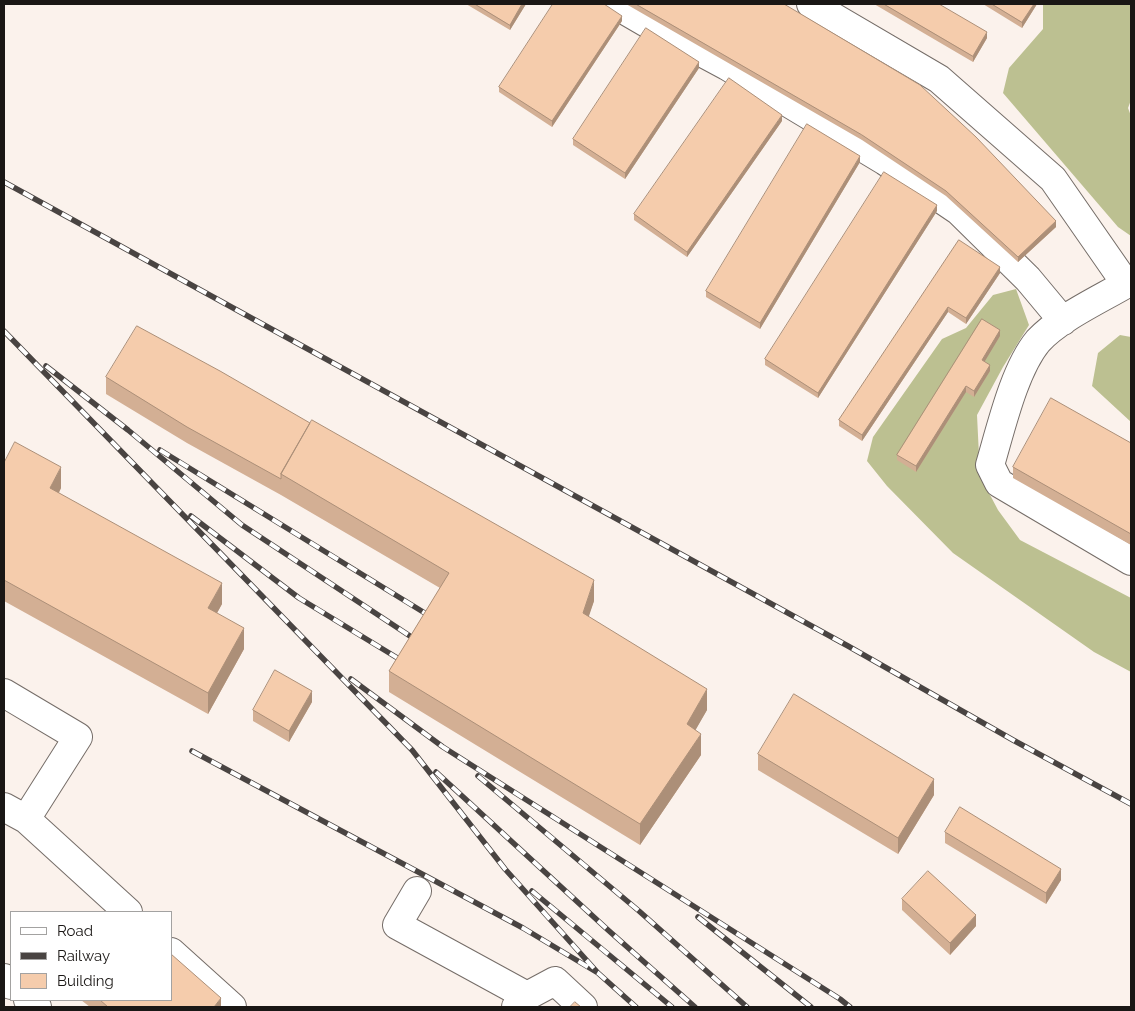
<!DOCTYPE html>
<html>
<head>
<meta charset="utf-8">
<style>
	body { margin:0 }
	#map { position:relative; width:1135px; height:1011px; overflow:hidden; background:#fbf2ec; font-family:Raleway,sans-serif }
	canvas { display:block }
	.frame { position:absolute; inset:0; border:5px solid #1a1715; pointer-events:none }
	.legend { position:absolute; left:10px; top:911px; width:162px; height:90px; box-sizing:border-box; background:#fff; border:1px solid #a3a2a1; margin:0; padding:6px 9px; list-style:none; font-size:15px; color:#1a1715 }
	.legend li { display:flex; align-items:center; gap:10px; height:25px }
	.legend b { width:25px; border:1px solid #a3a2a1 }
</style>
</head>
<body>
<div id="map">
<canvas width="1135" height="1011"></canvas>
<div class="frame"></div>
<ul class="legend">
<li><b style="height:6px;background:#fff"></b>Road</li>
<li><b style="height:6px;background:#494442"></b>Railway</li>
<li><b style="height:14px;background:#f5ccac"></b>Building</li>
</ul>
</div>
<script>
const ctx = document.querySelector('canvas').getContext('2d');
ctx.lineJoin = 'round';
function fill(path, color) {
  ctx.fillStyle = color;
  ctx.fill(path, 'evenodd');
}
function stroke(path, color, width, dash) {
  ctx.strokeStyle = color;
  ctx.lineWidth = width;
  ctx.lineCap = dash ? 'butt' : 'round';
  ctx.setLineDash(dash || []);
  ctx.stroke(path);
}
fill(new Path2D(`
	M1043 4H1131V100L1128 108 1131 116V236L1118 227 1003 93 1009 68 1043 29Z
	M1016 289 1029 325 1003 367 977 415 980 476 998 510 1020 540 1131 598V672L1094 652 953 553 887 486 867 461 873 437 942 339 966 328 993 295Z
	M1120 335 1131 337V422L1092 386 1098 353Z`), '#bcc091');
const minor = new Path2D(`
	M614 4 645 22 727 66 885 161 959 211 1028 279 1063 321
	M811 4 939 79 1053 179 1126 284
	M1131 281C1103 298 1060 317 1038 341 1014 370 1001 428 990 465L999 483 1131 561
	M4 693 78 737 26 819
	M4 807 26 819 128 912
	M417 891 397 925 527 996 516 1007
	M171 952 232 1007
	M4 978 11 985
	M527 996 555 981 583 1007
	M28 1000 37 1007`);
stroke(minor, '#756d68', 30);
stroke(minor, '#fff', 28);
const rail = new Path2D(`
	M4 182 848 646 1013 740 1131 804
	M4 331 412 750 505 869 598 973
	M46 366 128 430 242 525 416 640
	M160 450 428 615
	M191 516 299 598 404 662
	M351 679 443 747 840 999 850 1007
	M192 751 523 928 598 973 636 1007
	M436 772 608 930 695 1007
	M478 776 639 911 747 1007
	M532 891 672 1007
	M698 917 811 1007`);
stroke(rail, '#494442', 5.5);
stroke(rail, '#fff', 4, [11]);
fill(new Path2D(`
	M466 4H526L510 30Z
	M626 4H784L1056 227 1018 262 946 196 862 140Z
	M874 4H939L987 38 973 62Z
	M983 4H1037L1022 28Z
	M622 21 552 127 499 92V87Z
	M699 68 625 179 573 145V139Z
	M782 121 687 257 634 220V214Z
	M860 162 760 329 706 297V291Z
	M937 211 818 398 765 365V359Z
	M959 240 1000 273 966 324 948 312 862 441 839 426V420Z
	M1000 336 984 362 990 371 974 397 966 392 916 472 897 460V455Z
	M106 377 594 601 588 617 707 710 695 730 701 755 640 845 389 692V671L440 588 281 495 187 443 106 394Z
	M1131 443V545L1013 478V467Z
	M4 463 61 488 59 493 222 604 217 613 244 649 208 714 4 601Z
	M312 702 289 742 253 721V710Z
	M758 754 934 795 898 854 758 770Z
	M945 832 1061 880 1046 904 945 843Z
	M902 899 976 926 950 955 902 910Z
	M81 1000H171L221 1007H90Z`), '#d3af94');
fill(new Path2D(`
	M522 4H526L510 30V25Z
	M1034 4H1037L1022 28V22Z
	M622 16V21L552 127V121Z
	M987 32V38L973 62V56Z
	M699 62V68L625 179V173Z
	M782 115V121L687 257V252Z
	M860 156V162L760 329V323Z
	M937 205V211L818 398V393Z
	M1056 221V227L1018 262V257Z
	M1000 267V273L966 324V318Z
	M948 307V312L862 441V435Z
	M1000 330V336L982 366V360Z
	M990 365V371L974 397V391Z
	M966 386V392L916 472V466Z
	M61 467V488L50 509V488Z
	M594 580V601L583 634V613Z
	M222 583V604L208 629V608Z
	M244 628V649L208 714V693Z
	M707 689V710L687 745V724Z
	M312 691V702L289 742V731Z
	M701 734V755L640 845V824Z
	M934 779V795L898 854V838Z
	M1061 869V880L1046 904V893Z
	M976 915V926L950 955V943Z
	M221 998V1007H214Z`), '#ac8f78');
const building = new Path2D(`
	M475 4H522L510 25Z
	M553 4H604L622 16 552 121 499 87Z
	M636 4H784L920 85 976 137 1056 221 1018 257 946 191 862 135Z
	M884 4H939L987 32 973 56Z
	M992 4H1034L1022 22Z
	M646 28 699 62 625 173 573 139Z
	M729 78 782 115 687 252 634 214Z
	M807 124 860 156 760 323 706 291Z
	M884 172 937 205 818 393 765 359Z
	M959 240 1000 267 966 318 948 307 862 435 839 420Z
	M982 319 1000 330 982 360 990 365 974 391 966 386 916 466 897 455Z
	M137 326 220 371 310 423 281 474V479L187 427 106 377Z
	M1051 398 1131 443V534L1013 467Z
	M312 420 594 580 583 613 707 689 687 724 701 734 640 824 389 671 449 573 281 474Z
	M15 442 61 467 50 488 222 583 208 608 244 628 208 693 4 580V463Z
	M275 670 312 691 289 731 253 710Z
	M794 694 934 779 898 838 758 754Z
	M960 807 1061 869 1046 893 945 832Z
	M928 871 976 915 950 943 902 899Z
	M171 954 221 998 214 1007H108L100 1000H171Z
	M575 1002 581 1007H570Z`);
fill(building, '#f5ccac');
stroke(building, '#ac8f78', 1);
</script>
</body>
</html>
